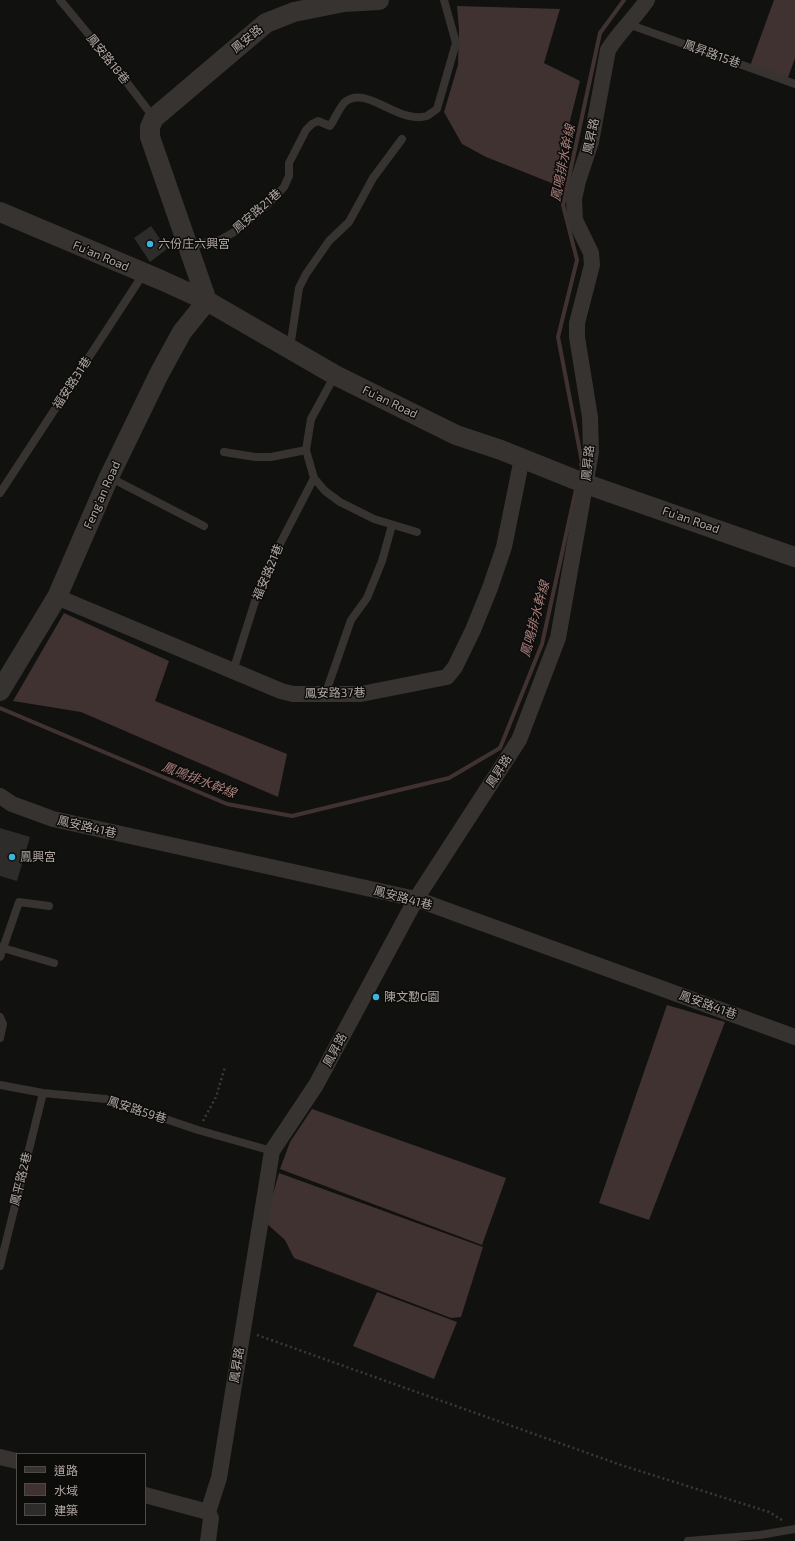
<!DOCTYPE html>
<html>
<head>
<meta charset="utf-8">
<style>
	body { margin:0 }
	#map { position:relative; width:795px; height:1541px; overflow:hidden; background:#111110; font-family:"Exo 2","Noto Sans TC",sans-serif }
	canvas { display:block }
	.legend { position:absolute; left:16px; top:1453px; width:130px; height:72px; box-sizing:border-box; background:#0c0c0b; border:1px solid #4e4a48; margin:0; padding:5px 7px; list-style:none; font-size:12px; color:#b1a7a3 }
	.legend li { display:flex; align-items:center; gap:8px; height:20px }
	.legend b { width:20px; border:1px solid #4e4a48 }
</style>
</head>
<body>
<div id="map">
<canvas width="795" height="1541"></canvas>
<ul class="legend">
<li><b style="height:5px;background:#363331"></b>道路</li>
<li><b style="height:11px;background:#413232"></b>水域</li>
<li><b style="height:11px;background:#2d2c2b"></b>建築</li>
</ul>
</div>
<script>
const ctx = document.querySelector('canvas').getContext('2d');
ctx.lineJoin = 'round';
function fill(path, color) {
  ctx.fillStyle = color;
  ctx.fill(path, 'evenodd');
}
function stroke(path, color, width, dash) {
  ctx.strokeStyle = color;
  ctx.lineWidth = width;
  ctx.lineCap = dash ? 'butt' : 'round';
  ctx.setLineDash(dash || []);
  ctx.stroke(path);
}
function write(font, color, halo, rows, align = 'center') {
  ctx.font = font + ' "Exo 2","Noto Sans TC",sans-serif';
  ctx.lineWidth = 3;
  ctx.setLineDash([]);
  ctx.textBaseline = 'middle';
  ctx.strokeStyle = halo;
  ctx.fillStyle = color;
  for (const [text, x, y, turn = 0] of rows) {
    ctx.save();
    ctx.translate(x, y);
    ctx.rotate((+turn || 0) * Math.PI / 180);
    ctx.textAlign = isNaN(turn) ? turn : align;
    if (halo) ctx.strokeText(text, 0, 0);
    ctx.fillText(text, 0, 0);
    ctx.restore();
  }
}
fill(new Path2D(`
	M774 0H795V58L786 83 750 66Z
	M457 6 560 9 544 63 580 81 554 184 486 157 462 144 444 112 458 65 459 30Z
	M64 613 169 661 155 701 287 754 278 797 81 712 13 701Z
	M667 1005 725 1022 649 1220 599 1203Z
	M312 1109 506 1178 482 1245 280 1169 290 1142Z
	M279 1173 483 1247 461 1317 451 1318 294 1258 285 1240 265 1222Z
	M377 1292 457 1322 434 1379 353 1346Z`), '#413232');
stroke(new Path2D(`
	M581 465 582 462 558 337 577 260 563 205 600 33 624 0
	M0 708 227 804 292 816 449 778 500 748 542 644 577 485`), '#413232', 4);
fill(new Path2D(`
	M151 226 167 249 150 262 134 238Z
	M0 828 30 837 17 881 0 876Z`), '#2d2c2b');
stroke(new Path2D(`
	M203 1121 216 1097 225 1067
	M257 1335 621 1465 769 1512 782 1520`), '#3d3938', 2.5, [2, 3]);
stroke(new Path2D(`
	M60 0 109 59 154 118
	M628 24 795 84
	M188 246 220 240 236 231 267 205 284 187 289 176V163L306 130 312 124 318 121 330 126C335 119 339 108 345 102 366 84 399 125 427 116 430 114 434 111 437 109L456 43 444 0
	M290 348 299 288 306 274 329 241 349 222 373 178 402 139
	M335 375 311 419 306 450 314 478 325 491 340 502 374 519 417 532
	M224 452 255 457H271L306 450
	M109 477 204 526
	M0 493 144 273
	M233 671 257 595 267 569 314 478
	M325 695 351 620 367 598 382 561 392 525
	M0 947 54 963
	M0 957 19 902 49 906
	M0 1017 3 1024 0 1038
	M0 1085 43 1093 106 1099 198 1130 272 1151
	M0 1266 43 1093
	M688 1541 760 1535 795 1529`), '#363331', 8);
stroke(new Path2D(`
	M57 597 281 691 293 694H361L447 677 455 667 473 630 490 588 504 547 522 458
	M0 796 12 804 53 819 416 899 795 1037
	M0 1457 17 1461
	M145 1495 208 1512 211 1518 208 1541
	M208 1512 219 1478 272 1151 316 1085 416 899 519 740 558 638 591 452 590 417 577 337V323L592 265 591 253 575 220 574 199 578 181 591 142 608 50C619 32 635 18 647 0`), '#363331', 16);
stroke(new Path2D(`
	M0 212 161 280 207 301 335 375 456 435 501 450 586 484 795 557
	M0 691 57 597 109 477 159 374 182 332 207 301 150 137V127L154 118 266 23 294 12 344 2 379 0`), '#363331', 20);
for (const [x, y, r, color] of [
	[150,244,4,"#3bb4de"],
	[12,857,4,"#3bb4de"],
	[376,997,4,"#3bb4de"]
]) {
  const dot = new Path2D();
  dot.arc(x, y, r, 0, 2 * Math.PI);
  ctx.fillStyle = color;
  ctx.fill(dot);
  stroke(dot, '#0c0c0b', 1.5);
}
write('12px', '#b1a7a3', '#0c0c0b', [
	["鳳安路",247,39,-40],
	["鳳昇路15巷",712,54,20],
	["鳳安路18巷",108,59,51],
	["鳳昇路",591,136,-78],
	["鳳安路21巷",257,211,-41],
	["Fu'an Road",101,256,23],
	["福安路31巷",72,383,-57],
	["Fu'an Road",390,402,26],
	["鳳昇路",588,463,-84],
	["Feng'an Road",102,495,-66],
	["Fu'an Road",691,520,19],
	["福安路21巷",268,572,-67],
	["鳳安路37巷",335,693,-1],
	["鳳昇路",499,771,-57],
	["鳳安路41巷",87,827,13],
	["鳳安路41巷",403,898,15],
	["鳳安路41巷",708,1005,20],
	["鳳昇路",335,1050,-62],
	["鳳安路59巷",137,1110,18],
	["鳳平路2巷",21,1179,-76],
	["鳳昇路",237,1365,-81]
]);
write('12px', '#b1a7a3', '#0c0c0b', [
	["六份庄六興宮",158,244],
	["鳳興宮",20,857],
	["陳文懃G園",384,997]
], 'left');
write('italic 13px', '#a97f7c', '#0c0c0b', [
	["鳳鳴排水幹線",563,163,-79],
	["鳳鳴排水幹線",535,619,-75],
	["鳳鳴排水幹線",199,780,21]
]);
</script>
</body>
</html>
